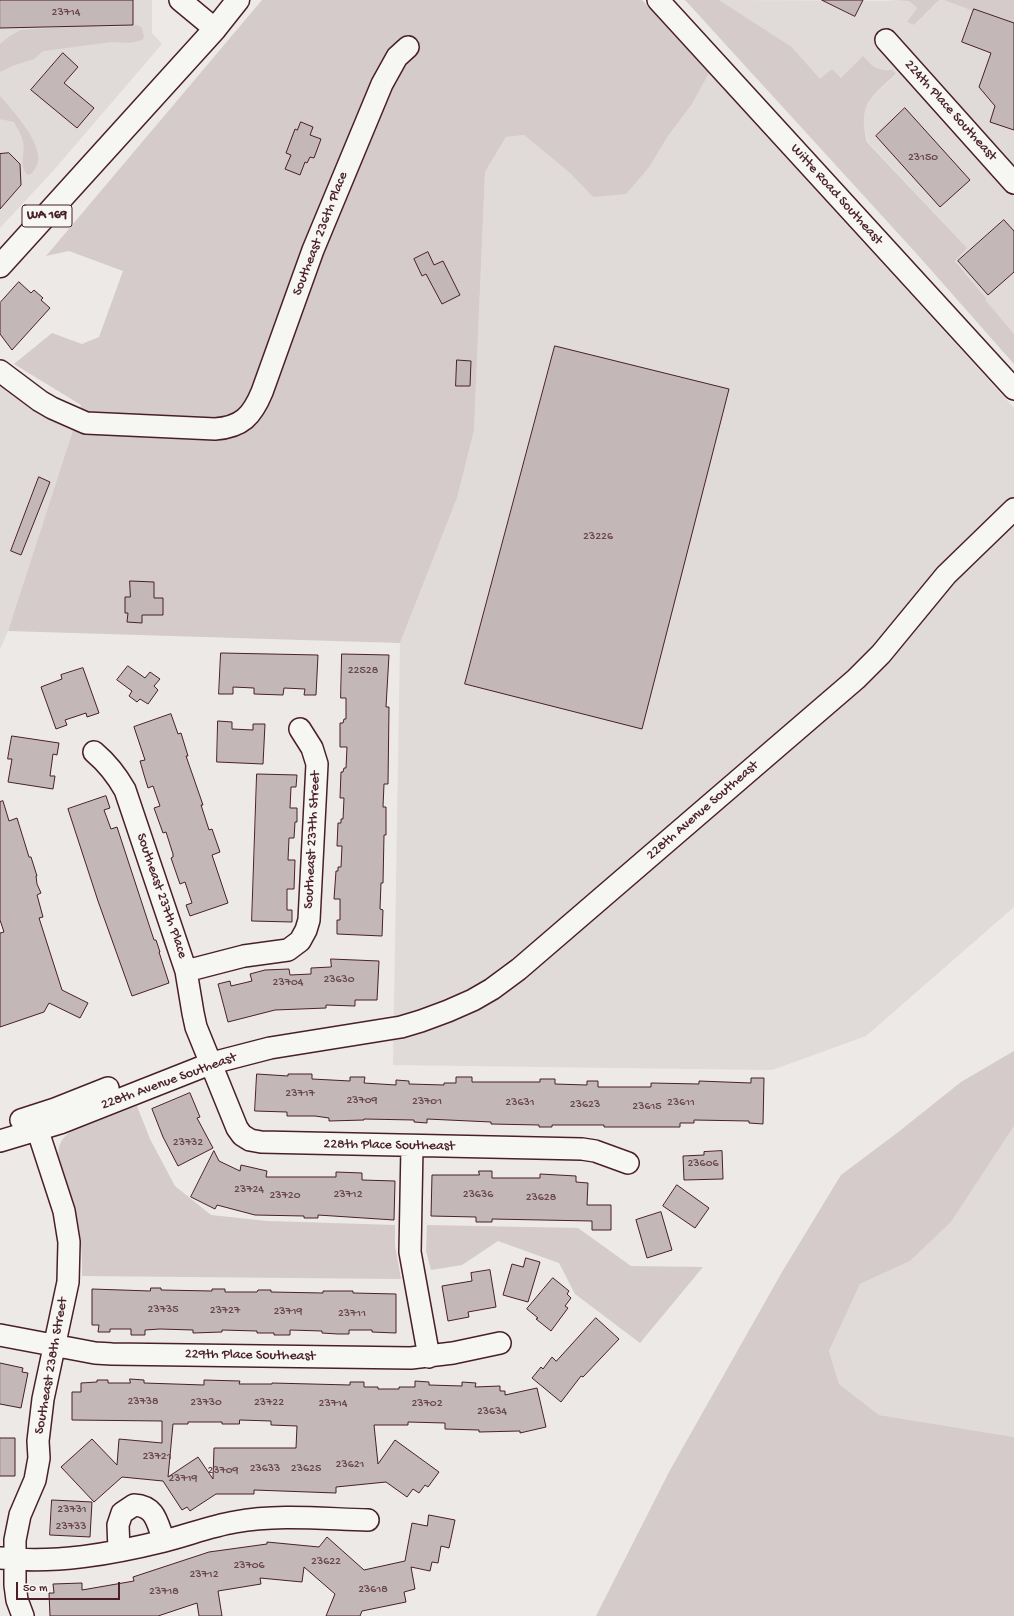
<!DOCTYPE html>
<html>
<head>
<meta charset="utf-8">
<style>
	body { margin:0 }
	#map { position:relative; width:1014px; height:1616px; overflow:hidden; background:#ece9e6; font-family:"Gochi Hand",sans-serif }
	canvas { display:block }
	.scale { position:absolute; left:16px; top:1582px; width:104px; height:18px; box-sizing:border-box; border:2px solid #4a1f2b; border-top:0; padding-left:5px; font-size:12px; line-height:14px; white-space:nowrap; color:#4a1f2b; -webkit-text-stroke:3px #f6f6f2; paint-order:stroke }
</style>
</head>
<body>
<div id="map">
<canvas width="1014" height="1616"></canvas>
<div class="scale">50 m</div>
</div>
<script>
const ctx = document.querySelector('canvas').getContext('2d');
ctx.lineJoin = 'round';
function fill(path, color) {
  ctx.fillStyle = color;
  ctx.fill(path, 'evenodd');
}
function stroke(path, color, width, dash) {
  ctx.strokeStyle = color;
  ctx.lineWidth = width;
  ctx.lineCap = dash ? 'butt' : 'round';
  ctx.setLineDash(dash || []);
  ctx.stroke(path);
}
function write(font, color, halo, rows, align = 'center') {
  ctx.font = font + ' "Gochi Hand",sans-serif';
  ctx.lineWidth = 4;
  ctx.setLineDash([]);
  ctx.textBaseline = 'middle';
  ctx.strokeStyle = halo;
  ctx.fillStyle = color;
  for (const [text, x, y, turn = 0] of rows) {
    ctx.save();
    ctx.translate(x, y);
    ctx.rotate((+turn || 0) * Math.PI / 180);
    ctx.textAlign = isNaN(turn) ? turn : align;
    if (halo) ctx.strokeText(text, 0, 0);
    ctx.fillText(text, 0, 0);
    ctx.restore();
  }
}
fill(new Path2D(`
	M0 0H152V33L162 44 53 171 0 228Z
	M719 0 909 1 917 8 907 22 914 25 939 0H970L1014 17V334L985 301 986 298 955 260 967 248 868 142 864 126V111L870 98 896 75 892 70 881 71 871 64 840 78 820 79 792 47Z
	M709 73 1014 408V907L866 1036 772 1070 393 1065 400 643 457 498 474 430 485 172 506 137 524 135 570 173 593 197 650 166 668 136 692 104Z
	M0 382 35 410 74 426 8 631 0 649Z
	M1014 1126V1437L879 1415 839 1384 829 1351 860 1284 910 1261 951 1222Z`), '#e0dad8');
fill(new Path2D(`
	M262 0H642L709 73 692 104 668 136 650 166 626 194 593 197 570 173 524 135 506 137 485 172 474 430 457 498 400 643 8 631 81 405 14 364 52 333 82 344 99 337 123 271 69 251 46 256Z
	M685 0H719L792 47 820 79 832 69 841 78 863 56C873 67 877 71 892 70L896 74C869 99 858 103 867 142L967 248 955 261 986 298V301L1014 334V364L916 253Z
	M886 0H939L914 25 907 22 917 8 909 1Z
	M944 0H1014V26Z
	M138 25 142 28 144 37 142 40 130 43 112 42 43 51 34 59 12 66 0 72V44L10 36 21 30 85 26 117 27Z
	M0 96C12 110 42 142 38 162 37 166 34 170 32 173L28 175C18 167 26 152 23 142 22 135 17 128 14 122L0 119Z
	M1014 1051V1126L951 1222 910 1261 860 1284 829 1351 839 1384 879 1415 1014 1437V1616H596L669 1472 782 1272 841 1175 897 1133 961 1082Z
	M137 1106 150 1139 175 1186 211 1215 267 1221 395 1225V1246L401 1279 82 1276C84 1231 71 1197 58 1155 59 1144 61 1139 70 1132Z
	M427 1225 578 1228 631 1266 703 1267 640 1343 575 1294 559 1263 498 1241 462 1265 431 1270 426 1251Z`), '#d4cbca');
const building = new Path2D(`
	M0 0H133V25L0 28Z
	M822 0H863L855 16Z
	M974 9 1014 23V130L990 122 995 106 979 87 991 53 962 42Z
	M63 53 78 67 64 83 94 108 77 128 31 90Z
	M905 108 970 180 940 207 876 136Z
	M301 122 313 127 310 135 321 139 314 158 310 157 307 163 305 162 300 175 285 169 291 155 286 153 295 129 297 130Z
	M9 153 20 164 21 185 0 209V154Z
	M1004 220 1014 231V272L988 295 958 261Z
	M428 252 434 265 443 261 460 295 442 304 426 274 422 276 414 259Z
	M19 282 31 293 34 290 43 298 41 300 50 308 12 350 0 334V303Z
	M555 346 729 389 642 729 465 684Z
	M457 360 471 361 470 386H456Z
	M39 477 50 482 21 555 11 551Z
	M130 581 154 582V598H163V615H142V623L127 622 128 613H125V597H130Z
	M221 653 318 655 316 695H304L305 689 284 688 283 695 254 694V688L233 687V694H219Z
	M342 654 389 655 386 707H389L388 784H384L383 807H386V835H384L383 883H381L380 909 383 910 382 936 337 934V920H340V899H334L336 871H338V867H341L342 846H337L338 823H341V819H343L344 798H340L341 772H343L344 768H346L347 747H340V723H343L344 719H346V698H341Z
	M128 666 145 678 150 672 160 679 154 686 158 690 148 704 140 699 137 702 129 696 132 691 117 680Z
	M83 668 99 713 87 717 86 713 65 720 67 725 56 729 41 687 62 679 61 675Z
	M171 714 178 734 181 733 188 756H186L203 805H201L209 830 212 829 220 852 212 855 228 903 190 916 186 905 192 903 185 882 180 884 171 858 173 857V854L166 832 163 833 154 808 160 806 153 786 148 788 144 775 140 761 145 760 134 727Z
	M218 721 232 722V729L253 730V724H265L263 764 217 762Z
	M12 736 59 743 57 755 53 754 50 776H55L53 789 8 782 12 759H8Z
	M257 774 297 775 296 787H291L290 808H297V822H295L294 838H289L288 860H295L294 889H287V910H292V922L252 921Z
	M106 796 110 808 104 810 111 829 117 827 154 940H156L160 952H159L169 983 132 996 98 901 68 809Z
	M3 801 9 821 17 818 29 857H31L37 876H36L37 884 41 893 37 895 43 917 39 918 62 990 88 1003 80 1018 49 1003 44 1012 0 1027V933L4 932 0 920V802Z
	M331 959 379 961 377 1000H355V1006L326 1005V1008L275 1010 228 1022 218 984 230 981 231 986 252 981 250 974 265 970 289 969 290 975 311 974V968L331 967Z
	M257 1074 288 1076V1074H312V1079L350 1081V1077H365L364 1083 396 1085V1080L409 1081V1084L444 1085V1083H456V1077H472V1082H540V1079H555V1084L587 1085V1081H598V1087H651V1083L699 1084V1081L751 1083V1078H764L763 1124 749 1123V1121L694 1120V1123H680V1127H604V1125H552V1127H539V1125L491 1124V1122L427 1119V1123L414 1122V1120L364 1119V1120L329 1121V1118L315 1116H287V1112L255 1111Z
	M190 1093 200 1117 197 1118 213 1148 178 1166 163 1137 152 1109Z
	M214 1151 219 1161 240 1171 241 1165 267 1171 266 1177H336V1172L362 1173V1180L395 1181 394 1220 318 1215V1218H304V1216L255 1215 217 1205 215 1209 191 1197Z
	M722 1151 723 1179 684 1180 683 1156 704 1155V1152Z
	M479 1171H492V1178H540V1174L576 1176V1182L588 1183 587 1205H611V1230H592V1221L492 1219V1222H476V1217L431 1216 432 1175H479Z
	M677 1185 709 1208 695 1228 663 1206Z
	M661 1212 672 1250 647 1258 636 1220Z
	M526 1258 540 1262 528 1302 503 1295 512 1264 523 1267Z
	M490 1270 496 1307 468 1312 469 1317 448 1321 442 1286 472 1281 471 1273Z
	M553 1278 569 1291 567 1294 571 1298 565 1306 568 1308 551 1331 536 1319 538 1318 527 1309Z
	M151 1288H161V1290L212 1291V1289H225V1292H257L258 1290H271V1292L323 1293V1291H353V1293L396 1294V1333L372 1332V1330H349V1334H338L322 1333V1331L290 1330V1335H274V1333H257V1331L222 1330V1332L193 1333V1330L160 1329 145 1330V1335H131V1329H110V1332H98L99 1325H92V1289L150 1291Z
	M596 1318 619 1339 583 1377 581 1376 561 1402 532 1378 541 1367 543 1369 552 1357 556 1361Z
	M0 1363 23 1368 22 1372 28 1373 21 1408 0 1404Z
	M130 1379 144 1380V1383L204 1385V1380L240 1381 239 1384H272V1383L350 1385V1382H364V1387H378V1389H399V1387H415V1381L429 1382V1385L462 1386V1382L476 1383 475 1387 500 1386V1391H505V1395L537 1388 546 1427 520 1433V1431L479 1432V1430L445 1429V1423L408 1422V1425H374L378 1464 395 1440 439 1472 428 1487 425 1485 419 1493 413 1489 407 1497 386 1482 336 1487V1493L254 1490V1494H216L190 1511 187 1507 182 1510 163 1481 122 1477 94 1502 61 1467 92 1439 117 1465 119 1439 162 1443V1421L72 1420V1392H81V1383L97 1382V1380H108V1383H130ZM240 1420 271 1421V1425L297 1426 296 1448H214L213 1479 198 1457 168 1477 173 1424H188V1422H222V1424H239Z
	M0 1438H15V1476H0Z
	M52 1500 92 1502 90 1537 50 1535Z
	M429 1515 455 1520 449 1548 441 1546 438 1563 432 1562 430 1571 411 1567 415 1589 404 1592 406 1602 362 1611 360 1616H326L335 1594 304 1567 302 1582 260 1578 261 1584 218 1591 222 1616H199L197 1603 158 1616H50L49 1593H54L53 1584 82 1583V1590L134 1581 133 1577 209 1552 267 1544V1542L319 1547 327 1537 364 1570 405 1561 412 1523 427 1526Z`);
fill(building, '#c4b7b7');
stroke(building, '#4a1f2b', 1);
const minor = new Path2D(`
	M180 0 215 29
	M658 0 1014 389
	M886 40 1014 183
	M0 371 40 401 52 408 86 423 215 429C242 427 252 416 262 392L313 250 382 84 397 57 408 47
	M94 752C107 763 116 774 125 790L186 971 193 1013 196 1027 237 1128 242 1135 250 1140 261 1142 582 1149 595 1151 628 1163
	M186 971 244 956 288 950 300 941 306 930 309 920 317 764 312 748 300 729
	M21 1120 55 1109 108 1088
	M0 1141 60 1123 212 1063 270 1048 401 1027 421 1021 448 1011 473 1000 492 989 519 969 856 679 881 654 946 575 1014 509
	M412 1147 410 1252 429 1357
	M0 1335 95 1353 112 1354 411 1358 453 1353 500 1343
	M119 1550 118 1525 122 1513 134 1505C156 1506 157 1523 164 1541
	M1 1558C56 1564 111 1554 164 1541 188 1535 211 1526 235 1522 278 1514 324 1519 368 1520
	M23 1616 17 1600 15 1585V1540L20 1515 35 1480 39 1458 38 1441 43 1399 68 1282 69 1242 64 1211 33 1116`);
const major = new Path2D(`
	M0 266 215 29 238 0`);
stroke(minor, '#4a1f2b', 24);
stroke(major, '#4a1f2b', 25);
stroke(minor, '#f6f6f2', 21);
stroke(major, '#f6f6f2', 22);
write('12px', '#68454e', null, [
	["23714",66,13],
	["23150",923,158],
	["23226",598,537],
	["22528",363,671],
	["23630",339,980],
	["23704",288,983],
	["23717",300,1094],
	["23709",362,1101],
	["23701",427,1102],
	["23631",520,1103],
	["23611",681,1103],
	["23623",585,1105],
	["23615",647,1107],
	["23732",188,1143],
	["23606",703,1164],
	["23724",249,1190],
	["23712",348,1195],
	["23636",478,1195],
	["23720",285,1196],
	["23628",541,1198],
	["23735",163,1310],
	["23727",225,1311],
	["23719",288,1312],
	["23711",352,1314],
	["23738",143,1402],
	["23730",206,1403],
	["23722",269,1403],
	["23714",333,1404],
	["23702",427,1404],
	["23634",492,1412],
	["23721",157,1457],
	["23621",350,1465],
	["23633",265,1469],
	["23625",306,1469],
	["23709",223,1471],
	["23719",183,1479],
	["23731",72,1510],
	["23733",71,1527],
	["23622",326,1562],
	["23706",249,1566],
	["23712",204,1575],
	["23618",373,1590],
	["23718",164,1592]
]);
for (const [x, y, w] of [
	[47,216,50]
]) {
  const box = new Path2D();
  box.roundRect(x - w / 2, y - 11, w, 22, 3);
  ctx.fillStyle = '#f6f6f2';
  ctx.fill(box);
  stroke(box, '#4a1f2b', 1);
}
write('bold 13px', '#4a1f2b', null, [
	["WA 169",47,216]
]);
write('14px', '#4a1f2b', '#f6f6f2', [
	["224th Place Southeast",950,111,48],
	["Witte Road Southeast",836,195,48],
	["Southeast 236th Place",321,234,-69],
	["228th Avenue Southeast",703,811,-41],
	["Southeast 237th Street",313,840,-87],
	["Southeast 237th Place",161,896,71],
	["228th Avenue Southeast",169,1082,-20],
	["228th Place Southeast",389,1146,1],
	["229th Place Southeast",250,1356,1],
	["Southeast 238th Street",52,1366,-80]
]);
</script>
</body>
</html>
